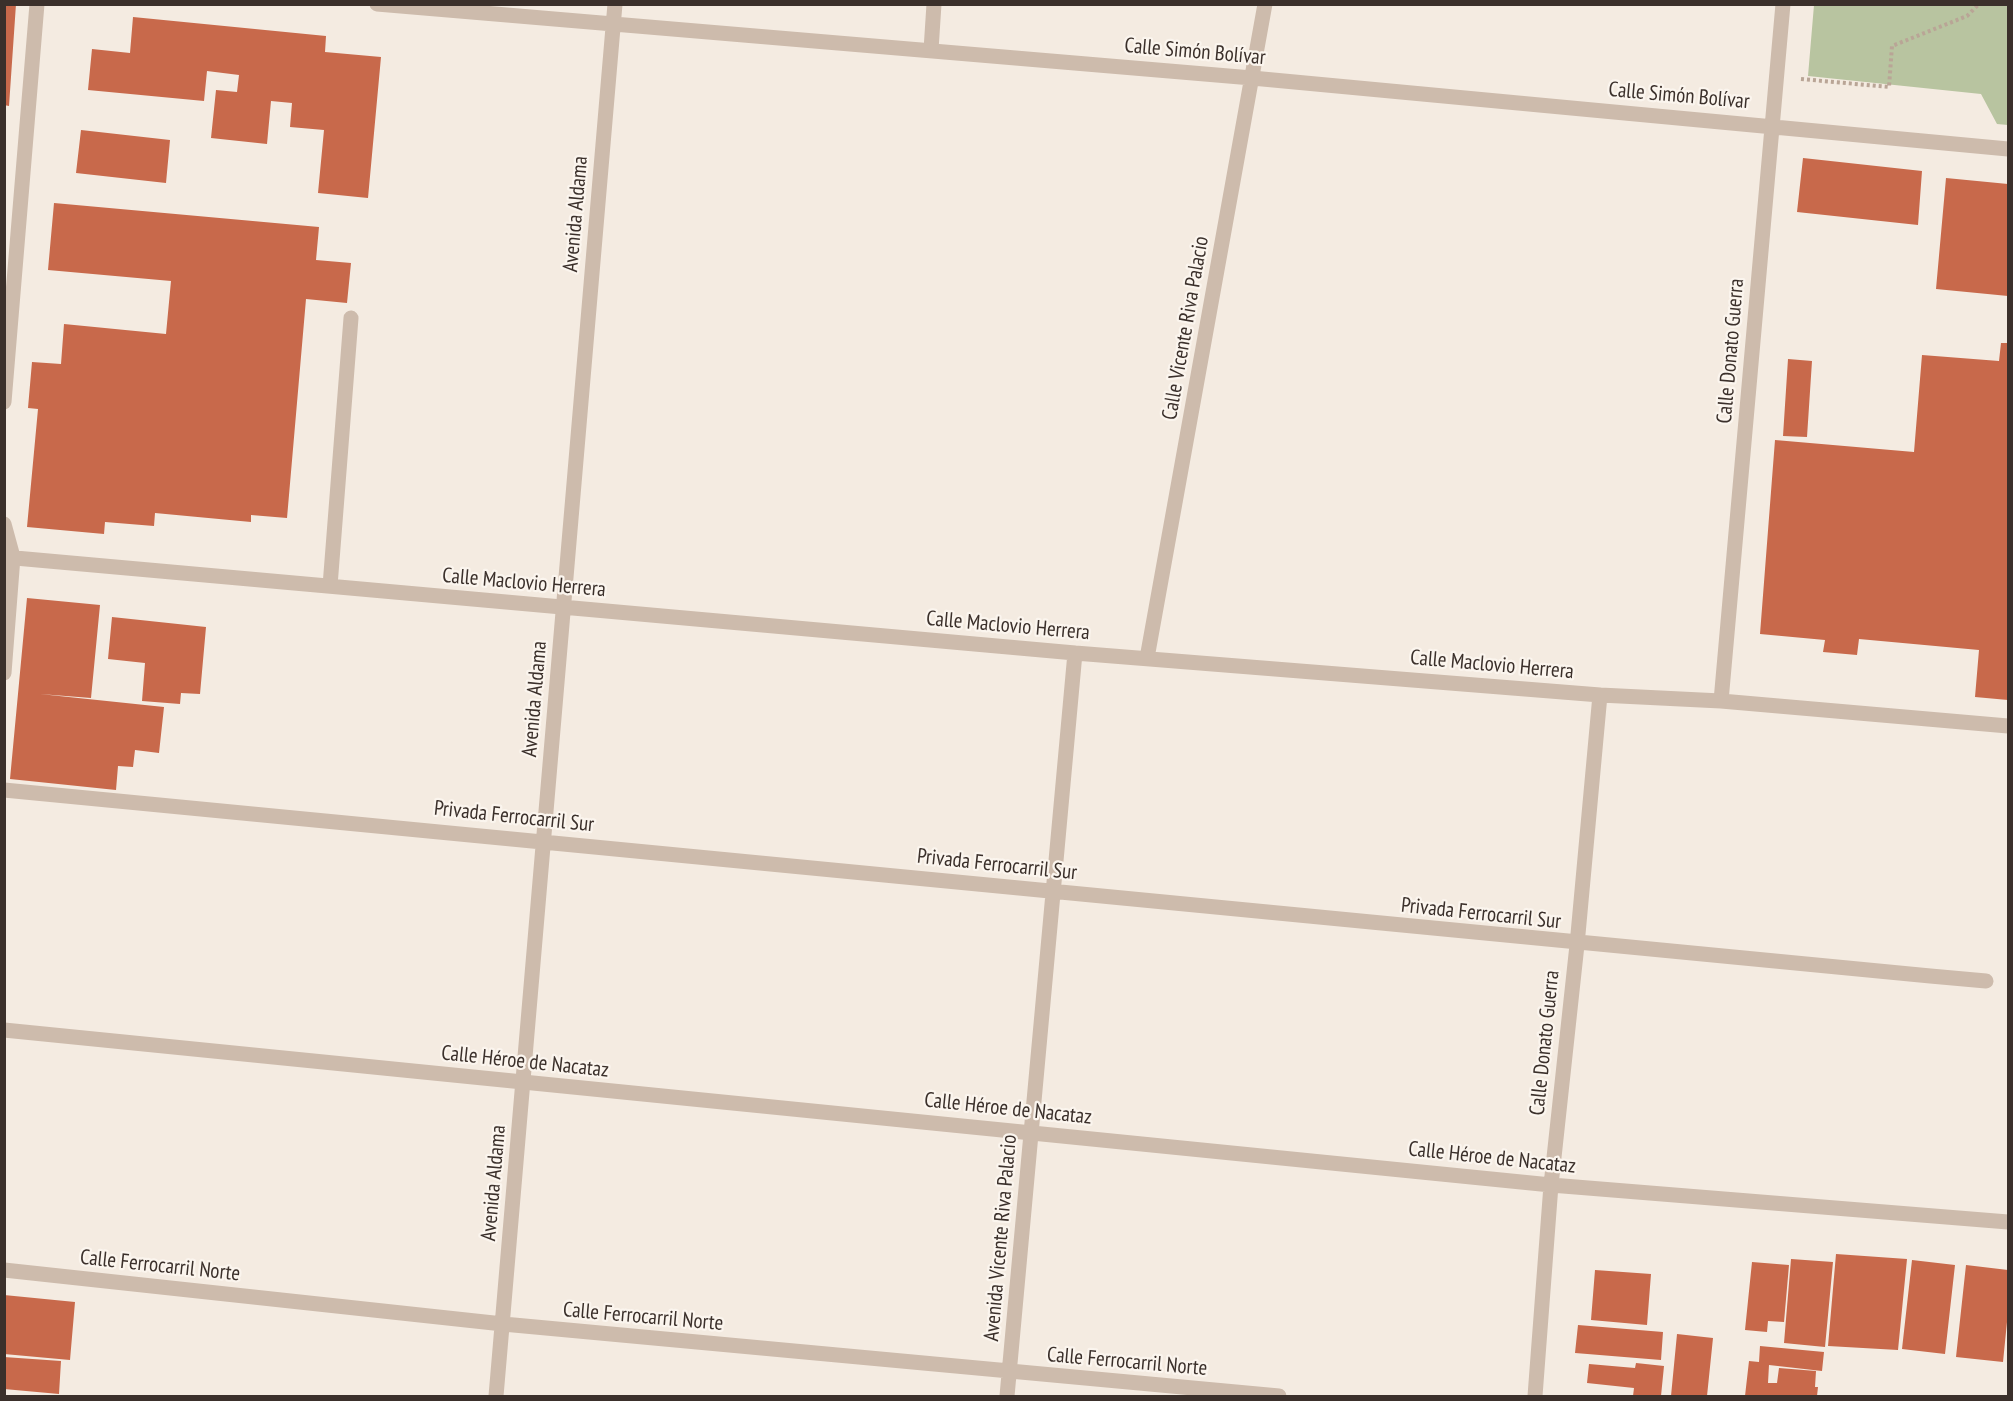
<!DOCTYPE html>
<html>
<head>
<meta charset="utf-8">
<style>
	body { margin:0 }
	#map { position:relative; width:2013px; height:1401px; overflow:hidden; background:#f4ebe1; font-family:"PT Sans Narrow",sans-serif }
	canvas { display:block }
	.frame { position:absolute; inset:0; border:6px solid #3b302b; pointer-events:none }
</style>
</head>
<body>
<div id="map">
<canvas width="2013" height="1401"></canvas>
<div class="frame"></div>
</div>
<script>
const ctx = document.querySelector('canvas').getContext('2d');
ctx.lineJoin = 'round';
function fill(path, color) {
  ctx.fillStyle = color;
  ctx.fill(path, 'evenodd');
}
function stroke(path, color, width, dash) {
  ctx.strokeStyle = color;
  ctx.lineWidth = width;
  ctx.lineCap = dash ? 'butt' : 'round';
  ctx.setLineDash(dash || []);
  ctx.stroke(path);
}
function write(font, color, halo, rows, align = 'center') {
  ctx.font = font + ' "PT Sans Narrow",sans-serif';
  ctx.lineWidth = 4.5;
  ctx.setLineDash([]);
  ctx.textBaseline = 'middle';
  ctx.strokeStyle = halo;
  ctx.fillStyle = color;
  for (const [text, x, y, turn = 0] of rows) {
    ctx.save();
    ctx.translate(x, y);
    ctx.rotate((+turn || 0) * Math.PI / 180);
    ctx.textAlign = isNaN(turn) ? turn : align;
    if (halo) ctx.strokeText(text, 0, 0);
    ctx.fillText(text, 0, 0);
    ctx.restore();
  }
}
fill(new Path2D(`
	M1814 5H2008V125L1997 124 1981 94 1808 76Z`), '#b8c4a0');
fill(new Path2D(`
	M4 4H16L9 106 4 105Z
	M133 17 326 36 325 52 381 57 368 198 318 193 324 130 290 127 292 103 271 101 267 144 211 138 216 90 237 92 239 75 207 71 204 101 88 90 92 49 130 53Z
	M81 130 170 140 166 183 76 173Z
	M1803 158 1922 171 1918 225 1797 212Z
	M1946 178 2008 184V296L1936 289Z
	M54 203 319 227 316 260 351 263 347 303 306 299 287 518 251 515V522L155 513 154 526 105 522 104 534 27 527 38 409 28 408 32 362 61 364 64 324 166 334 171 281 48 270Z
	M2001 343H2008V700L1975 697 1979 650 1859 639 1857 655 1823 652 1825 640 1760 634 1775 440 1914 452 1922 355 1999 361Z
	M1788 359 1812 361 1807 437 1783 436Z
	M27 598 100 605 91 698 40 694 164 707 159 753 135 750 133 767 118 766 116 790 10 779Z
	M112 617 206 627 200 694 181 693 180 704 142 701 145 663 108 659Z
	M1836 1254 1907 1259 1898 1350 1828 1346Z
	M1791 1259 1833 1262 1825 1347 1784 1343Z
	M1912 1260 1955 1265 1945 1354 1902 1349Z
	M1752 1262 1789 1265 1784 1322 1768 1321 1767 1332 1745 1330Z
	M1966 1265 2008 1270V1312L2003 1362 1956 1357Z
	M1595 1270 1651 1274 1647 1325 1591 1320Z
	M4 1295 75 1302 70 1360 4 1354Z
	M1578 1325 1663 1332 1661 1360 1575 1353Z
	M1677 1334 1713 1338 1707 1396H1671Z
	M1760 1346 1824 1352 1822 1371 1769 1365 1768 1383H1777L1779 1368 1816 1371 1815 1387H1818L1817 1396H1745L1749 1361 1759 1362Z
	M4 1357 61 1361 59 1394 4 1389Z
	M1636 1363 1664 1366 1661 1396H1633L1634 1388 1587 1383 1589 1364 1635 1368Z`), '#c8694b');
stroke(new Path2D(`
	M1801 79 1889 87 1892 46 1967 16 1979 4`), '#b9a596', 4, [3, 3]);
stroke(new Path2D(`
	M377 4 1252 78 2008 149
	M931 50 934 4
	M4 402 37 4
	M4 524 13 557 4 673
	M4 557 1075 653 1600 695 1721 701 2008 726
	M330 586 351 318
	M1147 658 1265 4
	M1721 701 1783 4
	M4 790C665 852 1325 922 1986 981
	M4 1030 1551 1185 2008 1222
	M4 1270 503 1324 1279 1396
	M496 1396 615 4
	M1007 1396 1075 653
	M1535 1396 1551 1185 1577 945 1600 695`), '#cdbbac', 15);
write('21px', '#3b302b', '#fbf5ee', [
	["Calle Simón Bolívar",1195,52,5],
	["Calle Simón Bolívar",1679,96,5],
	["Avenida Aldama",576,214,-85],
	["Calle Vicente Riva Palacio",1186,328,-80],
	["Calle Donato Guerra",1731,351,-85],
	["Calle Maclovio Herrera",524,583,5],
	["Calle Maclovio Herrera",1008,626,5],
	["Calle Maclovio Herrera",1492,665,5],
	["Avenida Aldama",535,699,-85],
	["Privada Ferrocarril Sur",514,817,6],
	["Privada Ferrocarril Sur",997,865,6],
	["Privada Ferrocarril Sur",1481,914,6],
	["Calle Donato Guerra",1545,1043,-84],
	["Calle Héroe de Nacataz",525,1062,6],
	["Calle Héroe de Nacataz",1008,1109,6],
	["Calle Héroe de Nacataz",1492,1158,6],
	["Avenida Aldama",494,1183,-85],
	["Avenida Vicente Riva Palacio",1001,1238,-85],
	["Calle Ferrocarril Norte",160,1266,6],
	["Calle Ferrocarril Norte",643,1317,5],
	["Calle Ferrocarril Norte",1127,1362,5]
]);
</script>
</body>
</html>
